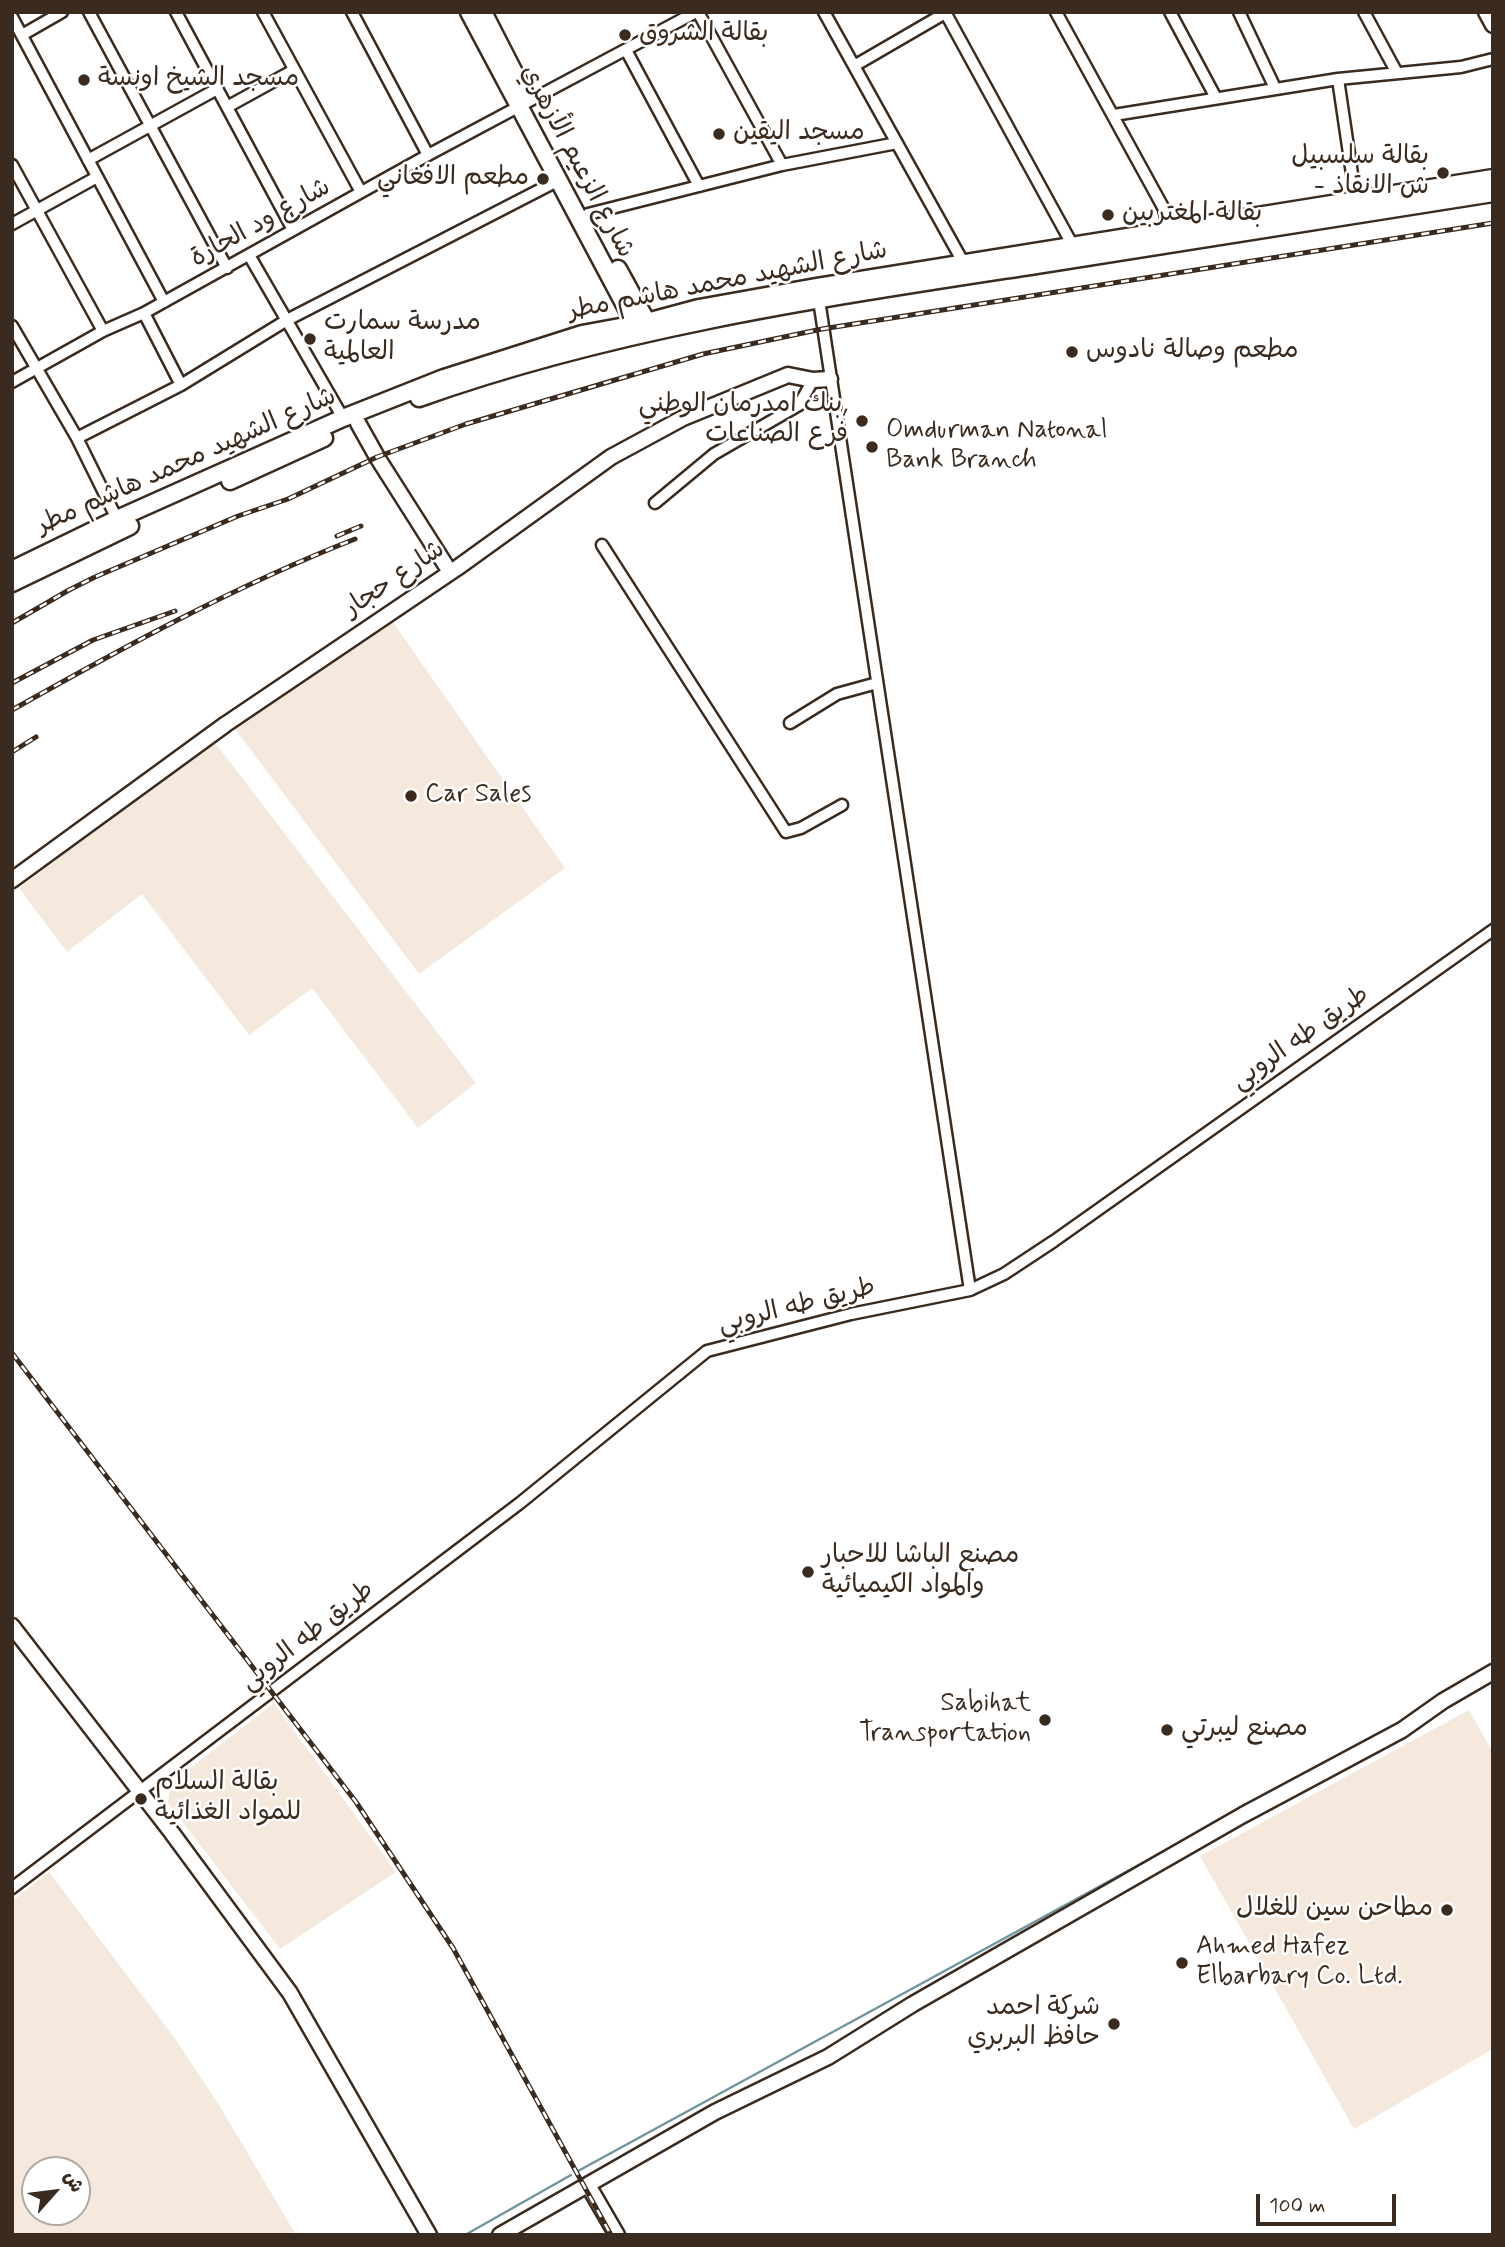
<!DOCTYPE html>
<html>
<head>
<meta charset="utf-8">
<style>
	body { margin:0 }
	#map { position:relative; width:1505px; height:2247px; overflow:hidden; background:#fff; font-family:Mynerve,"Playpen Sans Arabic",sans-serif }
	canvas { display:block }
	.frame { position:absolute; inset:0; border:14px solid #3b2a1e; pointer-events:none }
	.north { position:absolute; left:21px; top:2156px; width:70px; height:70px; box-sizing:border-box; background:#fff; border:2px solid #b1aaa5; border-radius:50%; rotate:62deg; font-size:19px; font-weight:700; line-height:28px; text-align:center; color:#3b2a1e }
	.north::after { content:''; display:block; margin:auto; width:24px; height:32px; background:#3b2a1e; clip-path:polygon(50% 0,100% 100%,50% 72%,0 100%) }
	.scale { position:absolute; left:1256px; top:2194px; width:140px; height:32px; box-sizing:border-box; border:4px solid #3b2a1e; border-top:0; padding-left:9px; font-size:21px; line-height:24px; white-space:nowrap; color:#3b2a1e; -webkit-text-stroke:5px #fff; paint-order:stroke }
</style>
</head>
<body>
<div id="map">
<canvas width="1505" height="2247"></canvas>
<div class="frame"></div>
<div class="north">ش</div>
<div class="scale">100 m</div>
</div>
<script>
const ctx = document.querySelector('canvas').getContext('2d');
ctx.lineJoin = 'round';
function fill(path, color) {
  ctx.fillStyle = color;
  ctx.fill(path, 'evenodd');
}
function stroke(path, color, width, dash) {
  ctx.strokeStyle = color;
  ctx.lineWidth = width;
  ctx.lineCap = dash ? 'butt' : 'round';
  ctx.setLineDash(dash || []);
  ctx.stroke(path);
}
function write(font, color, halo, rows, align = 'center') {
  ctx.font = font + ' Mynerve,"Playpen Sans Arabic",sans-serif';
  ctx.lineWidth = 5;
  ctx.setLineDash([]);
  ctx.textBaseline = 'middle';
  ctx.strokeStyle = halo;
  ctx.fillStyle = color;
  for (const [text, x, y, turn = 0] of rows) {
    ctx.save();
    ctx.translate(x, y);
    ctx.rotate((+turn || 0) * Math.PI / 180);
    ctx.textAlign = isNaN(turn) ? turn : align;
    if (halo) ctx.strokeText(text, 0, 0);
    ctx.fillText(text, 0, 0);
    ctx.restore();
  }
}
fill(new Path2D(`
	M383 608 565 868 419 974 229 721Z
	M213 740 476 1083 418 1128 312 988 249 1035 142 894 67 952 19 888Z
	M274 1703 396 1872 280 1949 168 1803 170 1784Z
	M1469 1710 1493 1753V2049L1354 2129 1200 1856Z
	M49 1872 176 2040 221 2108 296 2235H12V1901ZM77 2170V2212H35V2170Z`), '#f5e8dd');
stroke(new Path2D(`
	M578 2171 1190 1837
	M465 2235 571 2175`), '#70959e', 2.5);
const street = new Path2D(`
	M89 12 227 268
	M176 12 293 230
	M263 12 361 192
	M352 12 428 155
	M698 12 782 165
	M824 12 963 262
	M945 12 1073 246
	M1056 12 1164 209 1169 231
	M1170 12 1216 98
	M1239 12 1275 88
	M1364 12 1397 73
	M12 17 164 302
	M22 35 62 12
	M626 50 699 186
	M854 66 947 12
	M1338 79 1356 201
	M227 107 294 70
	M1114 115 1338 79 1461 67 1493 59
	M88 160 217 89
	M12 165 103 331
	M588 214 782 165 897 143
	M12 224 97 177
	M249 255 343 418
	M819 300 970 1290
	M144 313 181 385
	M12 326 77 438 117 519
	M12 382 103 331 144 313 428 155 696 12
	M77 438 181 385 287 320 559 180
	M655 503 714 454 799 405 813 380
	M602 545 786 832 801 828 842 805
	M790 723 837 694 877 683
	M12 1888 520 1503 707 1351 851 1314 970 1290 1004 1274 1054 1241 1493 930`);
const secondary = new Path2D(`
	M1486 12 1493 25
	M358 423 377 457 450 572
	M12 880 226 724 457 568 611 457 683 418 788 375 813 380 830 379
	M12 1626 172 1833 290 1993 429 2235
	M588 2185 617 2235
	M500 2235 715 2112 828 2057 913 2004 1243 1815 1402 1730 1443 1701 1493 1672`);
const primary = new Path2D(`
	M469 12 635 324 636 332
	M483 12 524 92
	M618 269 647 322 649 330
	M419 398C618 327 828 297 1036 265 1189 242 1341 217 1493 193
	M230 481 324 438
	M12 570 117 519 343 418 444 378 582 334 647 322 699 308 816 287 1493 178
	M12 583 130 526`);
stroke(street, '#3b2a1e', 15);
stroke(secondary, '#3b2a1e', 19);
stroke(primary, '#3b2a1e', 21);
stroke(street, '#fff', 10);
stroke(secondary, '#fff', 14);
stroke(primary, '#fff', 16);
const rail = new Path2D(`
	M337 536 361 526
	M12 623 69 590 95 577 238 516 288 499 377 457 466 424 703 354 822 329 1493 223
	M12 683 93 640 175 611
	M12 710C124 647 235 586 355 539
	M12 752 36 737
	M12 1353 356 1802 453 1948 611 2235`);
stroke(rail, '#3b2a1e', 5);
stroke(rail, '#fff', 2.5, [8]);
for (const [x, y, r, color] of [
	[625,35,7,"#3b2a1e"],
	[84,80,7,"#3b2a1e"],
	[719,134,7,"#3b2a1e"],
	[1443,173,7,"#3b2a1e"],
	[543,179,7,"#3b2a1e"],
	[1108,215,7,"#3b2a1e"],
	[310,339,7,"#3b2a1e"],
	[1072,352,7,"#3b2a1e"],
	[862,421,7,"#3b2a1e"],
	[872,447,7,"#3b2a1e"],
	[411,796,7,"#3b2a1e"],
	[808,1572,7,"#3b2a1e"],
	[1045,1720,7,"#3b2a1e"],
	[1167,1730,7,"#3b2a1e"],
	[141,1799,7,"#3b2a1e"],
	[1447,1910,7,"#3b2a1e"],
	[1182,1963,7,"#3b2a1e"],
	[1114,2024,7,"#3b2a1e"]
]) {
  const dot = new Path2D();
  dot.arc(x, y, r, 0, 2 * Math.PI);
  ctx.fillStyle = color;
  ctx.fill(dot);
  stroke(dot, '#fff', 2.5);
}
write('26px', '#3b2a1e', '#fff', [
	["بقالة الشروق",639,35],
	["مسجد الشيخ اونسة",98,80],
	["مسجد اليقين",733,134],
	["بقالة سلسبيل",1429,158,"right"],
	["- ش الانقاذ",1429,188,"right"],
	["مطعم الافغاني",529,179,"right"],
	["بقالة المغتربين",1122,215],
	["مدرسة سمارت",324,324],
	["العالمية",324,354],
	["مطعم وصالة نادوس",1086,352],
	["بنك امدرمان الوطني,",848,406,"right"],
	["فرع الصناعات",848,436,"right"],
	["Omdurman Natonal",886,432],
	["Bank Branch",886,462],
	["Car Sales",425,796],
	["مصنع الباشا للاحبار",822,1557],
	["والمواد الكيميائية",822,1587],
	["Sabihat",1031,1705,"right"],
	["Transportation",1031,1735,"right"],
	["مصنع ليبرتي",1181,1730],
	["بقالة السلام",155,1784],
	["للمواد الغذائية",155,1814],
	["مطاحن سين للغلال",1433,1910,"right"],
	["Ahmed Hafez",1196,1948],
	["Elbarbary Co. Ltd.",1196,1978],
	["شركة احمد",1100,2009,"right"],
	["حافظ البربري",1100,2039,"right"]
], 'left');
write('26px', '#3b2a1e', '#fff', [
	["شارع الزعيم الأزهري",576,162,62],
	["شارع ود الحارة",261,224,-29],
	["شارع الشهيد محمد هاشم مطر",728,282,-11],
	["شارع الشهيد محمد هاشم مطر",187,462,-24],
	["شارع حجار",395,580,-34],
	["طريق طه الروبي",1301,1039,-35],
	["طريق طه الروبي",797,1307,-14],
	["طريق طه الروبي",308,1637,-38]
]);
</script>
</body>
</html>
